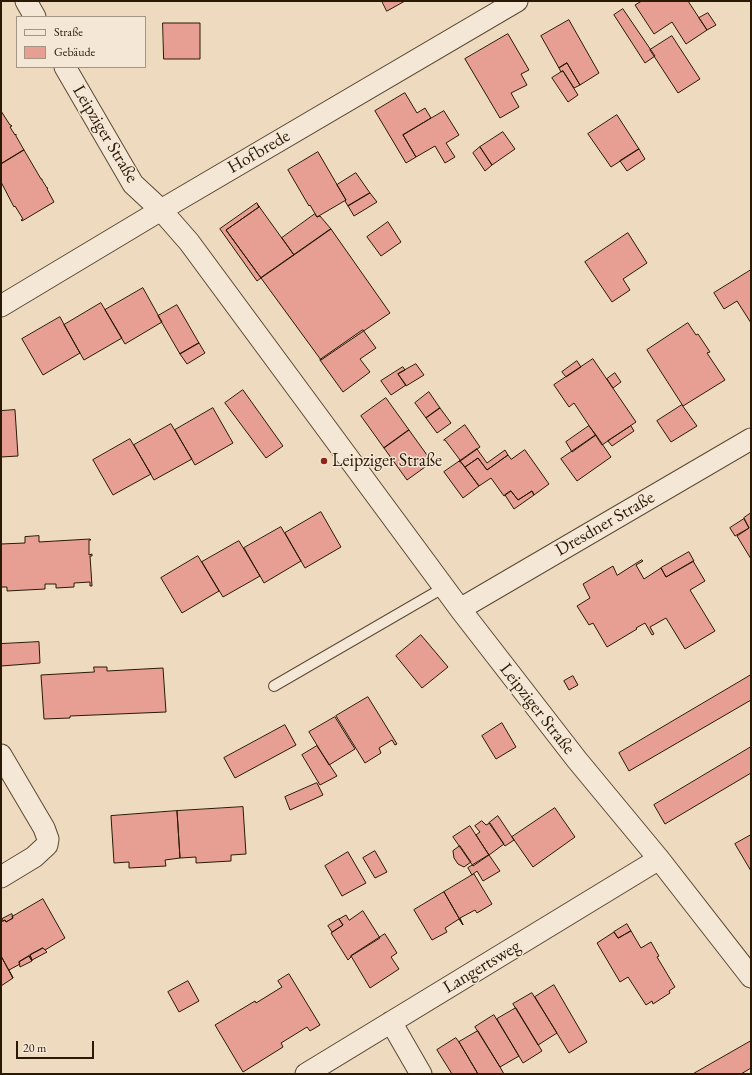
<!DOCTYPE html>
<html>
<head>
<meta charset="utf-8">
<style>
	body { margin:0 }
	#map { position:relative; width:752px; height:1075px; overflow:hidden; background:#eedabf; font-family:"EB Garamond",serif }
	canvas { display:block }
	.frame { position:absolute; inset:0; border:2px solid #2a1905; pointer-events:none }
	.legend { position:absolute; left:16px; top:16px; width:130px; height:52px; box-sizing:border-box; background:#f4e7d5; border:1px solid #a39582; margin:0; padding:5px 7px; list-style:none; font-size:12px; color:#2a1905 }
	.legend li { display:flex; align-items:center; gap:8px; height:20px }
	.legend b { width:20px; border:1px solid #a39582 }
	.scale { position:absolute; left:16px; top:1041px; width:78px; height:18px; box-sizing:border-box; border:2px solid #2a1905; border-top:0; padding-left:5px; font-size:12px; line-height:14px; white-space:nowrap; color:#2a1905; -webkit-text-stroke:3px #f4e7d5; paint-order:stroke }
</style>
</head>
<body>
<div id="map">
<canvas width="752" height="1075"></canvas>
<div class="frame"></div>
<ul class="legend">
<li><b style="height:5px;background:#f4e7d5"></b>Straße</li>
<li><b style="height:11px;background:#e79f94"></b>Gebäude</li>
</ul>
<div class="scale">20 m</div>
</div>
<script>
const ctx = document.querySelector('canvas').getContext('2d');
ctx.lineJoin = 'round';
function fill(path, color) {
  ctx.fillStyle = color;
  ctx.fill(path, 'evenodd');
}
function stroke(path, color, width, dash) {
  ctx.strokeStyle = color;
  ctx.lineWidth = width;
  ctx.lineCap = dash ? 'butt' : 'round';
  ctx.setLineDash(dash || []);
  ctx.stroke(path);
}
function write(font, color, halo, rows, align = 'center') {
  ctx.font = font + ' "EB Garamond",serif';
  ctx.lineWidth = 3;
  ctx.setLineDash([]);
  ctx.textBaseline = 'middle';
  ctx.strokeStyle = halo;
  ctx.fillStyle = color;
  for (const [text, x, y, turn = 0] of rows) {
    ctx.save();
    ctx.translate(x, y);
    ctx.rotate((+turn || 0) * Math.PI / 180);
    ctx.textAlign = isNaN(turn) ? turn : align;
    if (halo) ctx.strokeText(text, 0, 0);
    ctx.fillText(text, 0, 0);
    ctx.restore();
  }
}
const building = new Path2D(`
	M382 1H405L387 11Z
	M639 1H688L707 30 686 44 672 22 654 34 635 5 640 2Z
	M623 9 655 56 645 63 614 15Z
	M708 13 716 25 707 30 699 18Z
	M569 20 599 73 580 85 567 63 559 68 541 36Z
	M163 23H200V59H164Z
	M508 34 529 70 521 74 527 85 511 93 519 107 500 118 465 59Z
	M672 36 700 79 678 93 650 50Z
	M567 63 580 85 574 88 563 71 561 72 559 68Z
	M563 71 578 95 568 102 552 78Z
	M405 93 417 113 425 108 431 118 403 135 416 157 406 163 375 111Z
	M1 111 10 125H11L12 126 10 127 15 135 16 134V136L24 150 1 164Z
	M444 111 459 135 446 143 455 157 445 163 435 146 416 157 403 135Z
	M617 115 639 149 611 167 588 134Z
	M503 132 515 149 492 165 480 147Z
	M480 147 492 165 485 171 473 153Z
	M639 149 645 159 627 171 620 161Z
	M24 150 41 179H42V180L47 188H48L47 189 54 202 22 221 21 220 23 219 15 206 14 207 1 182V164Z
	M318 152 346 200 317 217 310 205 309 206 288 170Z
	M356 173 370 193 348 206 345 201 346 200 337 185Z
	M370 193 377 202 354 216 348 206Z
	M257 203 259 207 226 230 261 278 257 281 220 229Z
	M258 205 294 255 261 278 226 230 259 207Z
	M315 214 317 217 320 216 331 229 294 255 282 238Z
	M388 222 401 242 381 256 367 237Z
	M331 229 390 313 321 360 261 278Z
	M628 233 647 263 623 279 630 290 612 302 585 262Z
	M751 270V323L737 301 724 309 714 293Z
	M143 288 162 322 125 344 105 310Z
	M101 303 122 338 84 360 64 325Z
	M177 305 199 343 180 354 158 316Z
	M60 317 80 353 43 375 22 339Z
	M688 323 696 335 698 334 710 352 707 353 725 380 683 406 647 350Z
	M363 330 376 348 360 359 370 372 343 392 320 360Z
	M199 343 205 353 187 364 180 354Z
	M593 359 636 422 602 445 574 403 569 407 554 385Z
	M577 361 581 367 566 377 562 372Z
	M416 364 424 375 406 386 398 374Z
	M403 367 405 370 398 374 406 385 391 395 381 381Z
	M615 373 621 382 613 388 607 379Z
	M243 390 283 446 266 458 225 403Z
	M429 392 440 408 426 418 415 403Z
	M386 398 409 430 384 448 361 416Z
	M682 405 697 426 671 442 657 421Z
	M213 408 233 443 195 465 175 430Z
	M440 408 451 423 437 433 426 418Z
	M15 410 18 456 1 457V411Z
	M171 424 192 459 154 480 134 445Z
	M465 425 480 447 459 462 460 460 445 440H444Z
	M589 426 596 435 572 452 566 442Z
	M631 426 634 431 612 446 608 441Z
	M409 430 432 462 407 480 384 448Z
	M596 435 611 457 577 481 561 459Z
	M130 439 151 474 113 495 93 460Z
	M477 449 487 463 505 450 508 455 487 470 478 458 465 467 460 461Z
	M525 450 549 484 534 495 532 491 518 500 511 491 504 496 491 478 479 486 465 467 478 458 487 470 508 455 511 459Z
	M460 461 479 486 463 498 444 472Z
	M511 491 518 500 532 491 534 495 514 509 505 495Z
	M321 512 341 547 305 568 285 533Z
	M751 513V559L737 536 749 528 744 518Z
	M744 519 749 528 735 536 730 528Z
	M281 527 301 561 264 583 244 548Z
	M39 536V542L90 539 91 540H89V555L92 554V556H90L92 586H90V582L74 583V587L56 588V584H45V589L7 591V587H1V544L25 543V537Z
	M239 541 260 576 223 597 202 562Z
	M689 552 694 561 666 577 661 568Z
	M198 556 219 591 182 613 161 578Z
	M642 560 643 561 636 565 644 579 661 568 666 577 693 561 705 581 690 590 715 631 685 649 666 618 650 627 654 634 652 635 645 623 636 628 637 629 607 647 593 623 589 625 577 606 590 598 583 584 613 566 617 575Z
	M421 635 448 667 422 688 396 656Z
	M39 642 40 663 1 666V644Z
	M94 667H107V671L163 668 166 712 70 716V718L44 719 41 675 94 672Z
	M751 675V700L629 771 619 753Z
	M573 676 578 685 569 690 564 681Z
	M368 697 397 744 395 745 392 740 379 748 381 753 365 763 336 716Z
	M335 717 355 749 329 765 309 732Z
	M502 723 516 747 496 759 482 736Z
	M285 725 296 745 235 778 224 758Z
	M317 746 337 776 320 785 302 755Z
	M751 747V773L665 824 654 805Z
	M317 783 323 795 290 810 285 797Z
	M243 807 246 854 231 855V861L196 863V857L180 858 177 811Z
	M555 808 575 837 533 867 512 837Z
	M177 811 180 858 165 860 166 866 129 868V862L114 863 111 816Z
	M498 816 514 840 505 846 489 823Z
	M482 821 486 825 490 823 504 844 489 855 476 835 480 832 475 826Z
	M470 826 489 855 473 866 453 837Z
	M751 835V871L735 844Z
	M460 846 471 862 464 867 458 864 454 858 453 851Z
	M375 851 387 872 375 878 363 858Z
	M348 852 366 883 342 896 325 866Z
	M489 855 500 871 483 881 477 871 472 875 468 868Z
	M474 874 492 904 477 913 475 910 460 918 463 925 444 892Z
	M444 892 463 925 459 919 445 928 447 932 432 940 414 910Z
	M43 899 65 938 45 950 43 948 30 955 32 961 29 956 19 962 20 964 9 970 13 978 1 956V922L5 920 6 922 13 918 12 917Z
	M363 911 380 938 351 956V957L348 960 331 933 343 925 339 919 346 915 349 920Z
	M12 914 13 918 6 922 5 920 3 921 2 919Z
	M339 919 343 925 332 932 328 926Z
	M627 924 631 931 618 938 614 932Z
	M631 931 641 948 651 942 659 956 657 957 675 987 669 991 670 993 653 1004 652 1001 646 1005 628 977 620 982 597 943 614 932 618 938Z
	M385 934 397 953 391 957 399 969 370 988 351 956Z
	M43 948 47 952 32 960 30 955Z
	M1 956 13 978 1 986Z
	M29 956 32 961 20 967 19 962Z
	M289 974 320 1025 310 1031 307 1027 281 1043 283 1047 243 1072 215 1025 255 1001 256 1003 282 987 278 981Z
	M188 981 199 1001 179 1012 168 992Z
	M554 985 587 1042 569 1053 535 997Z
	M532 993 557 1033 538 1045 513 1004Z
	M516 1008 542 1051 523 1063 497 1019Z
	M494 1015 519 1056 500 1067 475 1027Z
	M478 1031 500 1067 504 1074H478L459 1042Z
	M456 1038 459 1042 478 1074H452L437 1050Z
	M751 1041V1068L741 1074H693Z`);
fill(building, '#e79f94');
stroke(building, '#2a1905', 1);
const lane = new Path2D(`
	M274 686 443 588`);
const street = new Path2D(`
	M26 1 35 17
	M65 67 133 184 161 210 189 242 460 609 577 760 659 859 751 977
	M1 306 161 210 517 1
	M460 609 751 439
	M1 755 44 828 48 839 47 845 34 857 1 877
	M391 1022 421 1074
	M306 1074 659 859`);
stroke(lane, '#5b4934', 12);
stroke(street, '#5b4934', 23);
stroke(lane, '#f4e7d5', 10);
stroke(street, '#f4e7d5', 21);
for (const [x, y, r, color] of [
	[324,461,4,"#8f2418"]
]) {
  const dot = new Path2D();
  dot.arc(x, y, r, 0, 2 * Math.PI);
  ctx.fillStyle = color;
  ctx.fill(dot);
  stroke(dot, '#f4e7d5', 1.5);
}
write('18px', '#2a1905', '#f4e7d5', [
	["Leipziger Straße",105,134,59],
	["Hofbrede",259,152,-30],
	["Dresdner Straße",605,524,-30],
	["Leipziger Straße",537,709,52],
	["Langertsweg",482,967,-31]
]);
write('18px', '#2a1905', '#f4e7d5', [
	["Leipziger Straße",332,461]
], 'left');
</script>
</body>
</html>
